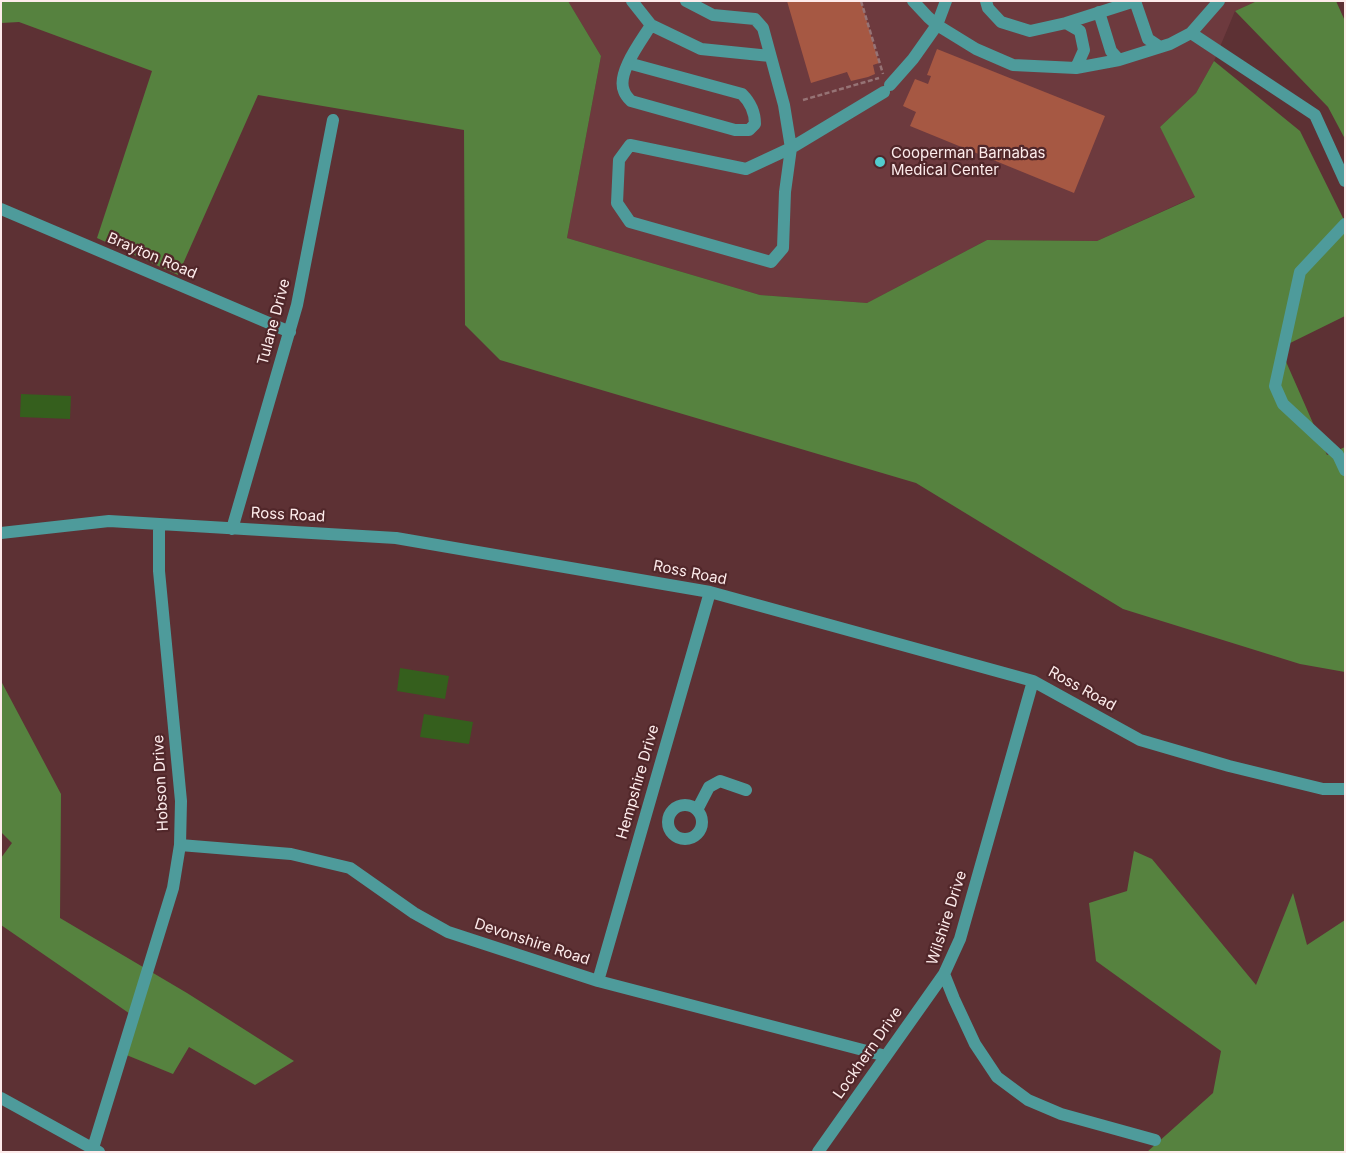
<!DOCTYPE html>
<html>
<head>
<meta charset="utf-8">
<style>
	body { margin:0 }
	#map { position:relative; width:1346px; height:1153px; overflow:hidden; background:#5d3134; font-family:Inter,sans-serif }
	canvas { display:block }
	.frame { position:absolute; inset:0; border:2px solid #fdebeb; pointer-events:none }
</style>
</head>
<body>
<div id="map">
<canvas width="1346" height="1153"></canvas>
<div class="frame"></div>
</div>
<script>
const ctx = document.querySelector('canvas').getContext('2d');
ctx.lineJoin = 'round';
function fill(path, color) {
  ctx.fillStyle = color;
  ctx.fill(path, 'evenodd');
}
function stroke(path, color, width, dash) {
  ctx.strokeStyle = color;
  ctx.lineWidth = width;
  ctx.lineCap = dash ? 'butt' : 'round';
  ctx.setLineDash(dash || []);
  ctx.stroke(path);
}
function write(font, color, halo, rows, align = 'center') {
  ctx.font = font + ' Inter,sans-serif';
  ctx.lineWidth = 4.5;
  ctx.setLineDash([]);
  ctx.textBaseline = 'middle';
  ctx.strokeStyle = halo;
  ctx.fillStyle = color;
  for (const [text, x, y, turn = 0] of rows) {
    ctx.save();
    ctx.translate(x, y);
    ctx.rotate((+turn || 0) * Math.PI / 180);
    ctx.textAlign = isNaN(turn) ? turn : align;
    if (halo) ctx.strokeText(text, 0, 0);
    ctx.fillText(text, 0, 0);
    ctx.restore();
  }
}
fill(new Path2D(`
	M568 1H1257L1235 11 1214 61 1196 93 1160 127 1196 196 1097 241 987 240 867 303 760 295 567 238 601 56Z`), '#6d3a3e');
fill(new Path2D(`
	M21 394 71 396 70 419 20 417Z
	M400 668 449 676 445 699 397 691Z
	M424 714 473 722 469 744 420 737Z`), '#355f1d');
fill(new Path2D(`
	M1 1H568L601 56 567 238 760 295 867 303 987 240 1097 241 1195 197 1160 127 1196 93 1214 61 1300 131 1345 222V316L1280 348 1327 455 1345 447V672L1300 664 1123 609 916 483 500 360 465 325 464 130 258 95 178 275 97 238 152 71 19 22 1 23Z
	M1257 1H1336L1345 21V139L1328 107 1235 11Z
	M1 681 61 794 60 918 187 993 294 1061 255 1085 189 1047 173 1074 124 1054 136 1018 1 925V858L12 843 1 832Z
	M1134 851 1152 859 1256 985 1293 893 1307 945 1345 920V1152H1147L1213 1093 1221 1051 1096 961 1089 903 1127 891Z`), '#56823f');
fill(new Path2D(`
	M787 1H861L879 63 873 65 875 74 868 77 851 81 847 72 811 83Z
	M937 49 1105 116 1074 193 910 126 916 112 903 106 915 79 928 84 931 76 927 75Z`), '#a65843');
stroke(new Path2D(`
	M861 1 883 74
	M803 100 879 78`), '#967375', 2.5, [5, 2.5]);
stroke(new Path2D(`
	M632 1 651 25 701 49 770 56
	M686 1 713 15 755 19 763 28 784 105 791 148 785 192 783 248 771 262 630 222 617 203 619 160 630 145 746 169 791 148 884 92
	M913 1 928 17 937 25 976 49 1013 65 1076 68 1119 60 1170 44 1191 33 1219 1
	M986 1 988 8 1001 22 1030 31 1066 23 1135 1
	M1135 1 1148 39 1160 47
	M1099 12 1111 51 1119 60
	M1066 23 1080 31 1084 50 1076 68
	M1191 33 1315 115 1345 181
	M628 63 742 94C750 102 755 113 755 124L749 130H735L631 101C628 98 625 94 624 91 616 73 642 40 651 25
	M890 85 913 59 937 25 946 1
	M1 209 290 332
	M1345 224 1300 272 1275 386 1283 404 1338 455 1345 470
	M232 529 297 305 333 120
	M1 533 109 521 396 538 710 592 1033 681 1140 740 1229 766 1323 789H1345
	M1033 681 960 939 944 974 954 999 975 1044 997 1077 1028 1100 1061 1114 1155 1140
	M668 822a17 17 0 1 1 34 0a17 17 0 1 1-34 0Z
	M697 810 709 787 720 781 746 790
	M180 845 291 854 350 868 414 913 448 932 598 981 886 1056
	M598 981 710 592
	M1 1098 99 1152
	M93 1148 173 888 180 845 181 801 159 571V524
	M818 1152 944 974`), '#4e9b9b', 12);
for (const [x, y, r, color] of [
	[880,162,6,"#52cdce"]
]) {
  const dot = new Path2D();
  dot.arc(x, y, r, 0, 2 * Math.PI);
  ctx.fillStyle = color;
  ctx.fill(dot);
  stroke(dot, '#51272a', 2);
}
write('15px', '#fdebeb', '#51272a', [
	["Cooperman Barnabas",891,153],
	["Medical Center",891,170]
], 'left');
write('15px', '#fdebeb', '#51272a', [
	["Brayton Road",152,256,23],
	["Tulane Drive",274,322,-75],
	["Ross Road",288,515,3],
	["Ross Road",690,573,11],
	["Ross Road",1082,689,29],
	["Hempshire Drive",638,782,-74],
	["Hobson Drive",161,783,-93],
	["Wilshire Drive",947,918,-72],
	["Devonshire Road",532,942,18],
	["Lockhern Drive",868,1053,-55]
]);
</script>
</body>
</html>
